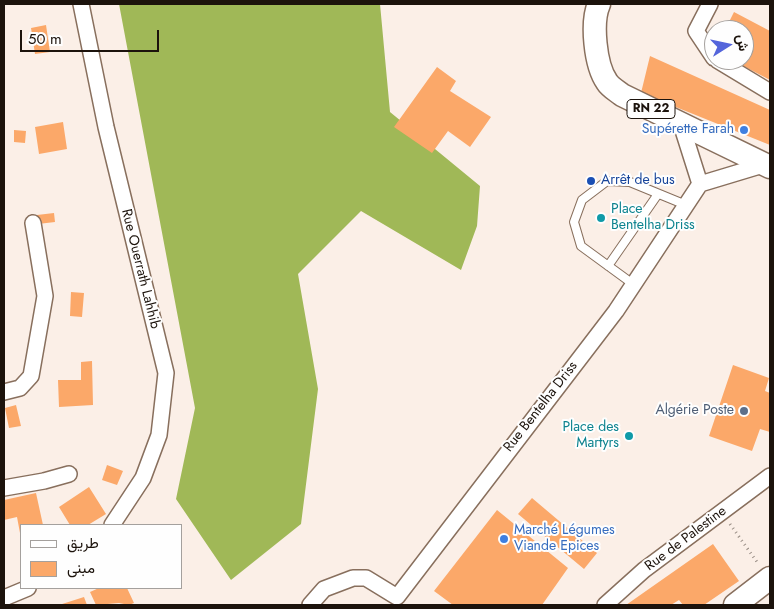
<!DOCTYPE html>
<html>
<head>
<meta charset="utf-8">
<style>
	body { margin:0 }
	#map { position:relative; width:774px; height:609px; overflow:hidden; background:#fbefe7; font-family:Jost,Vazirmatn,sans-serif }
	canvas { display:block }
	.frame { position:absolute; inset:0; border:5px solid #1c130c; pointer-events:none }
	.legend { position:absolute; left:20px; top:524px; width:162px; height:65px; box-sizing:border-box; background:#fefefe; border:1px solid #a4a09d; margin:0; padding:6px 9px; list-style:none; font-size:15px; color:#1c130c }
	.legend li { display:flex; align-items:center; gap:10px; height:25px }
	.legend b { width:25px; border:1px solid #a4a09d }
	.north { position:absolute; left:704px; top:20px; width:50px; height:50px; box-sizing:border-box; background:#fefefe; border:1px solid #a4a09d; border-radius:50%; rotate:80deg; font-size:14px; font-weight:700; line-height:20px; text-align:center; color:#1c130c }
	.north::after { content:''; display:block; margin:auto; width:18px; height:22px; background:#5465db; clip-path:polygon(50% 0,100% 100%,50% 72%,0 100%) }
	.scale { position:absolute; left:20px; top:30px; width:139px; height:22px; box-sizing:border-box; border:2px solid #1c130c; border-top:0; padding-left:6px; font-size:15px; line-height:18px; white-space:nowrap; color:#1c130c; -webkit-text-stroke:4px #fefefe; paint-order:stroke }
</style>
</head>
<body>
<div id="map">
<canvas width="774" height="609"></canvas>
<div class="frame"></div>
<ul class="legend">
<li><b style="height:6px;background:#fff"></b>طريق</li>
<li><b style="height:14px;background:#fba869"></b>مبنى</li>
</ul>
<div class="north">ش</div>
<div class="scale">50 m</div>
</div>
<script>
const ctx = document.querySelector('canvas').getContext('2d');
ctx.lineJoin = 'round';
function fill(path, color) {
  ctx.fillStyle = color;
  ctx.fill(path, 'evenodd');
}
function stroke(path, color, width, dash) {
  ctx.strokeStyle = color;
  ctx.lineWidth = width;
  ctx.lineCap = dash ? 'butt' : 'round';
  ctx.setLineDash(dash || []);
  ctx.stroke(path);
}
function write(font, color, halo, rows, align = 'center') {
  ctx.font = font + ' Jost,sans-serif';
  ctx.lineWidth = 4;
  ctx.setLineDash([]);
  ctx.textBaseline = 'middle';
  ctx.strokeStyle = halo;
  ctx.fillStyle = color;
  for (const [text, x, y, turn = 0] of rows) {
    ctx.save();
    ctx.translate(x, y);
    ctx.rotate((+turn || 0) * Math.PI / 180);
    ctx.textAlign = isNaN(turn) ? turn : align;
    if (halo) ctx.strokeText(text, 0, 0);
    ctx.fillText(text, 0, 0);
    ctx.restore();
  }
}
fill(new Path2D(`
	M119 4H380L390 112 480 186 477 226 461 270 361 211 298 274 318 389 301 524 231 580 176 499 195 408Z`), '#a0b857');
fill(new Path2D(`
	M734 12 770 31V80L732 60H744V30H725Z
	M46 25 50 52 35 54 31 28Z
	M650 56 770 110V145L641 93Z
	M437 67 456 81 450 91 491 117 470 147 448 131 432 153 394 127Z
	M63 122 67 149 39 154 35 127Z
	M14 130 26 131 25 143 14 142Z
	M54 213 55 222 38 224 37 215Z
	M71 292 84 293 82 317 70 316Z
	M92 361 93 405 59 407 58 380H81V362Z
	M733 365 769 378 765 391 770 393V432L760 429 752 451 709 436Z
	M16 405 21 426 9 428 5 408Z
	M107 465 123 471 117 485 102 480Z
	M89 487 106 514 88 525H70L59 507Z
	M36 493 43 525H21L20 533 17 517 4 520V500Z
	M532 498 597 553 584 569 518 514Z
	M497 510 568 568 542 605H453L434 591Z
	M713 544 739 581 704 605H683L679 600 671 605H626Z
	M99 588H127L134 603 129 605 119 603 96 605 90 592Z
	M84 597 87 605H59Z`), '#fba869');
const lane = new Path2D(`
	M608 266 658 194
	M633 284 581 246 574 222 582 200 607 181 630 182 686 205`);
const street = new Path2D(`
	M81 4 106 127 166 373 159 435 143 478 112 525
	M710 4 696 31 714 58
	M717 60 770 92
	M681 124 700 184
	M4 392 20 388 31 376 45 296 33 223
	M4 488 44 481 69 474
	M4 598 28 588
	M310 605 324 589 353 578H366L397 597 616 311 700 184 763 165
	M605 605 644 570 770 476`);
const primary = new Path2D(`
	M599 4C591 22 595 65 607 82 610 87 617 91 622 95L770 167
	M735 605 770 578`);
stroke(lane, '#886f5d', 10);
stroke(street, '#886f5d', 18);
stroke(primary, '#886f5d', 25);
stroke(new Path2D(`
	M730 524 757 562`), '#988d85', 3, [1, 4]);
stroke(lane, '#fff', 8);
stroke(street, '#fff', 15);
stroke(primary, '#fff', 22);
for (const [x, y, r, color] of [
	[744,130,5,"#3f7fe0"],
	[591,181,5,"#1a4fb4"],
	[601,218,5,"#0f9aa8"],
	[744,411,5,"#5c6f8a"],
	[629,436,5,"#0f9aa8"],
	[504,539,5,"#3f7fe0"]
]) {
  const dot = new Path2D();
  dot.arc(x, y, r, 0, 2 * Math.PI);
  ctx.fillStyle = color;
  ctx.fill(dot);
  stroke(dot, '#fefefe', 2);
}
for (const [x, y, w] of [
	[651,109,48]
]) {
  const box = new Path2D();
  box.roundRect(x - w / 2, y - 9.5, w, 19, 4);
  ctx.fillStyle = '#fefefe';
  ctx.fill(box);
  stroke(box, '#1c130c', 1);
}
write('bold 12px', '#1c130c', null, [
	["RN 22",651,109]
]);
write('14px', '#366cbe', '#fefefe', [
	["Supérette Farah",734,130],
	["Marché Légumes",514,531,"left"],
	["Viande Epices",514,547,"left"]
], 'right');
write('14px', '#164399', '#fefefe', [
	["Arrêt de bus",601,181]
], 'left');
write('14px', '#0d838f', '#fefefe', [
	["Place",611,210],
	["Bentelha Driss",611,226],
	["Place des",619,428,"right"],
	["Martyrs",619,444,"right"]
], 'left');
write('14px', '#1c130c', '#fefefe', [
	["Rue Ouerrath Lahhib",140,269,76],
	["Rue Bentelha Driss",541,407,-52],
	["Rue de Palestine",686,539,-37]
]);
write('14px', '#4e5e75', '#fefefe', [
	["Algérie Poste",734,411]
], 'right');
</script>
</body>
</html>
